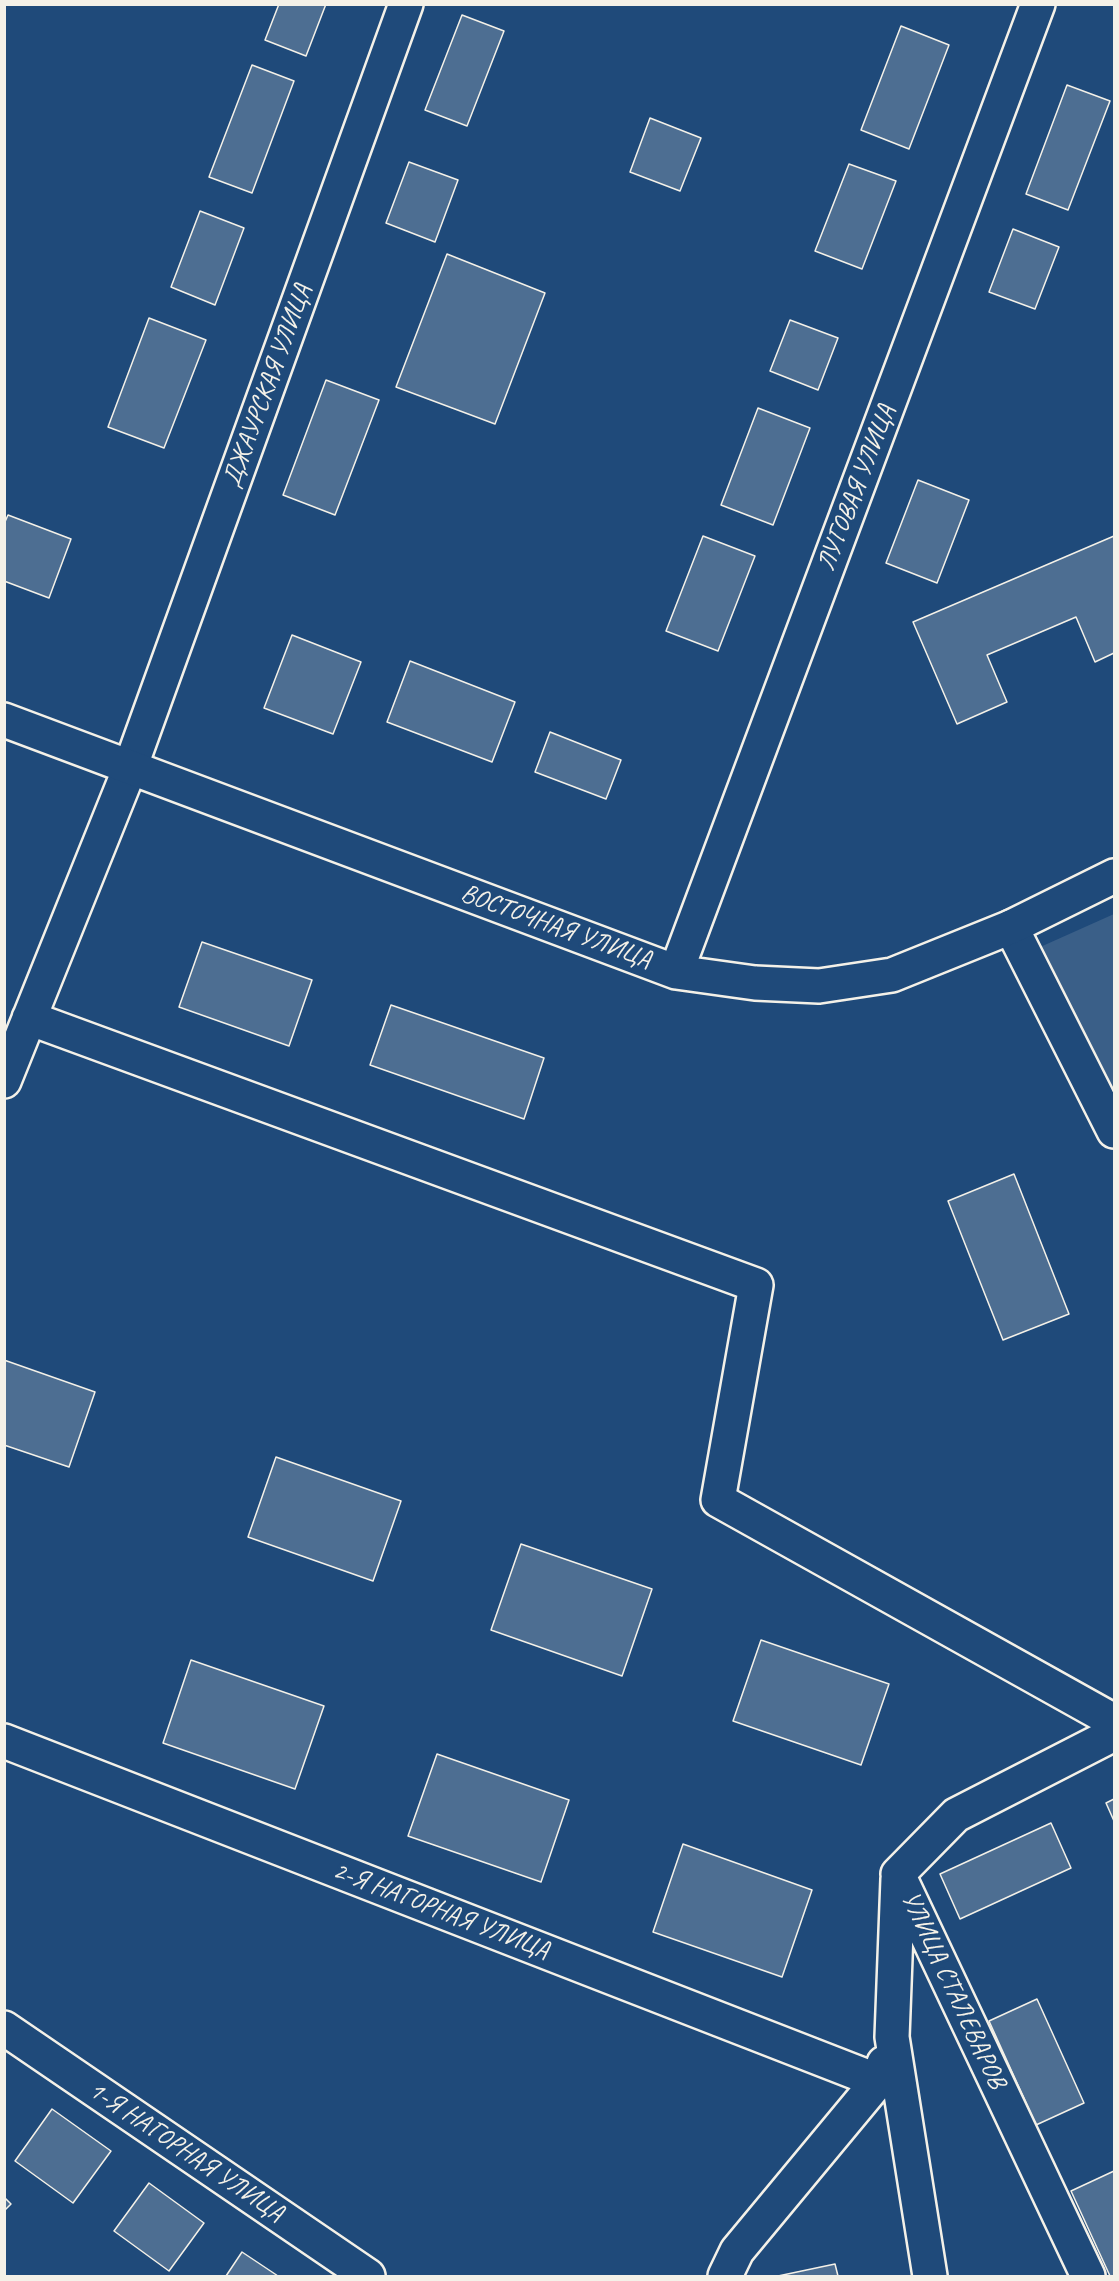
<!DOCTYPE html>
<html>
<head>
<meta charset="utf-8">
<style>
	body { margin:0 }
	#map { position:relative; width:1119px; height:2281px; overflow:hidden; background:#1f4a7a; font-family:Caveat,sans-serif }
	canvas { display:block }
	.frame { position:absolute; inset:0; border:6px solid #f4f1e8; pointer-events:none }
</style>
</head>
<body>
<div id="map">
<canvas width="1119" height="2281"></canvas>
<div class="frame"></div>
</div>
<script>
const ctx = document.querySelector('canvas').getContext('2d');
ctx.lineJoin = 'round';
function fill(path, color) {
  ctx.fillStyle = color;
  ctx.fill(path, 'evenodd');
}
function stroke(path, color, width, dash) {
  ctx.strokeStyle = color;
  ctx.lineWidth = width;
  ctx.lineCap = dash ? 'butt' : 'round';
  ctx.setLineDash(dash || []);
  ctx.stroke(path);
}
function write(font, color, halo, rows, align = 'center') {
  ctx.font = font + ' Caveat,sans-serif';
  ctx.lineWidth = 6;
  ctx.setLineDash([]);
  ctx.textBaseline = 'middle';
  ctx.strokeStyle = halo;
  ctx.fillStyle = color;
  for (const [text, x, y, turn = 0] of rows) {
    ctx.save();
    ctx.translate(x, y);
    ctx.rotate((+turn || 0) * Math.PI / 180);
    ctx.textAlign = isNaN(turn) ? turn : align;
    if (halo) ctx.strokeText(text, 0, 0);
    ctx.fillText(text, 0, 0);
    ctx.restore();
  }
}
fill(new Path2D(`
	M1114 914V1097L1038 948Z`), '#3a5f88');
const building = new Path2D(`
	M279 4H326L306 56 265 40Z
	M462 15 504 31 467 126 425 110Z
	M901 26 949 45 909 149 861 130Z
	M252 65 294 81 252 193 209 177Z
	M1067 85 1110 101 1068 210 1026 194Z
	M650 118 701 138 680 191 630 172Z
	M409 162 458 180 435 242 386 223Z
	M849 164 896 181 862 269 815 251Z
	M200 211 244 228 215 305 171 287Z
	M1013 229 1059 247 1035 309 989 292Z
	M447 254 545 293 495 424 396 387Z
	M149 318 206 340 164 448 108 427Z
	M790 320 838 338 818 390 770 371Z
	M326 380 379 400 335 515 283 495Z
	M758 408 810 428 773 525 721 505Z
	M918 480 969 500 937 583 886 563Z
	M8 515 71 539 49 598 4 581V524Z
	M703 536 755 556 718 651 666 631Z
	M1114 536V653L1095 662 1076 617 987 655 1007 702 957 724 913 622Z
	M292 635 361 662 333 734 264 708Z
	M410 661 515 702 492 762 387 722Z
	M550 732 621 760 606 799 535 772Z
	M202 942 312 980 289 1046 179 1007Z
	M391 1005 544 1058 524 1119 370 1065Z
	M1014 1174 1069 1314 1003 1340 948 1201Z
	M4 1360 95 1392 69 1467 4 1445Z
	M276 1457 401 1501 373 1581 248 1537Z
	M521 1544 652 1589 622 1676 491 1630Z
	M761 1640 889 1684 861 1765 733 1721Z
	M191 1660 324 1706 295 1789 163 1743Z
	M437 1754 569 1800 541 1882 408 1836Z
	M1114 1799V1821L1106 1803Z
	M1051 1823 1071 1868 960 1919 940 1874Z
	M683 1844 812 1890 782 1977 653 1932Z
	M1037 1999 1084 2103 1036 2125 989 2021Z
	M52 2109 111 2151 73 2203 15 2161Z
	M1114 2171V2276H1110L1071 2191Z
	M149 2183 204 2223 169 2271 114 2231Z
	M4 2197 11 2204 4 2211Z
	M242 2252 278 2276H226Z
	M835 2264 838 2276H778Z`);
fill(building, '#4d6e92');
stroke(building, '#f4f1e8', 1.5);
const minor = new Path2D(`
	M1011 927 1114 1131
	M29 1018 756 1285 718 1500 1114 1721
	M4 1081 130 768 406 4
	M4 1741 878 2081
	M898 1874 1088 2276
	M898 1874 956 1815 1114 1734
	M898 1879 892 2037 930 2276
	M4 2028 368 2276
	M725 2276 737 2251 878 2081 884 2063`);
const major = new Path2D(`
	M4 720 676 972 755 983 819 986 892 975 1011 927 1114 876
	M676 972 1038 4`);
stroke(minor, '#f4f1e8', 38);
stroke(major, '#f4f1e8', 38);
stroke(minor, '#1f4a7a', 33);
stroke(major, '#1f4a7a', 33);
write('26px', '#f4f1e8', '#1f4a7a', [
	["ДЖАУРСКАЯ УЛИЦА",268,386,-70],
	["ЛУГОВАЯ УЛИЦА",857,488,-69],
	["ВОСТОЧНАЯ УЛИЦА",556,927,20],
	["2-Я НАГОРНАЯ УЛИЦА",441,1911,21],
	["УЛИЦА СТАЛЕВАРОВ",953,1990,65],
	["1-Я НАГОРНАЯ УЛИЦА",186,2152,34]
]);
</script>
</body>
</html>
